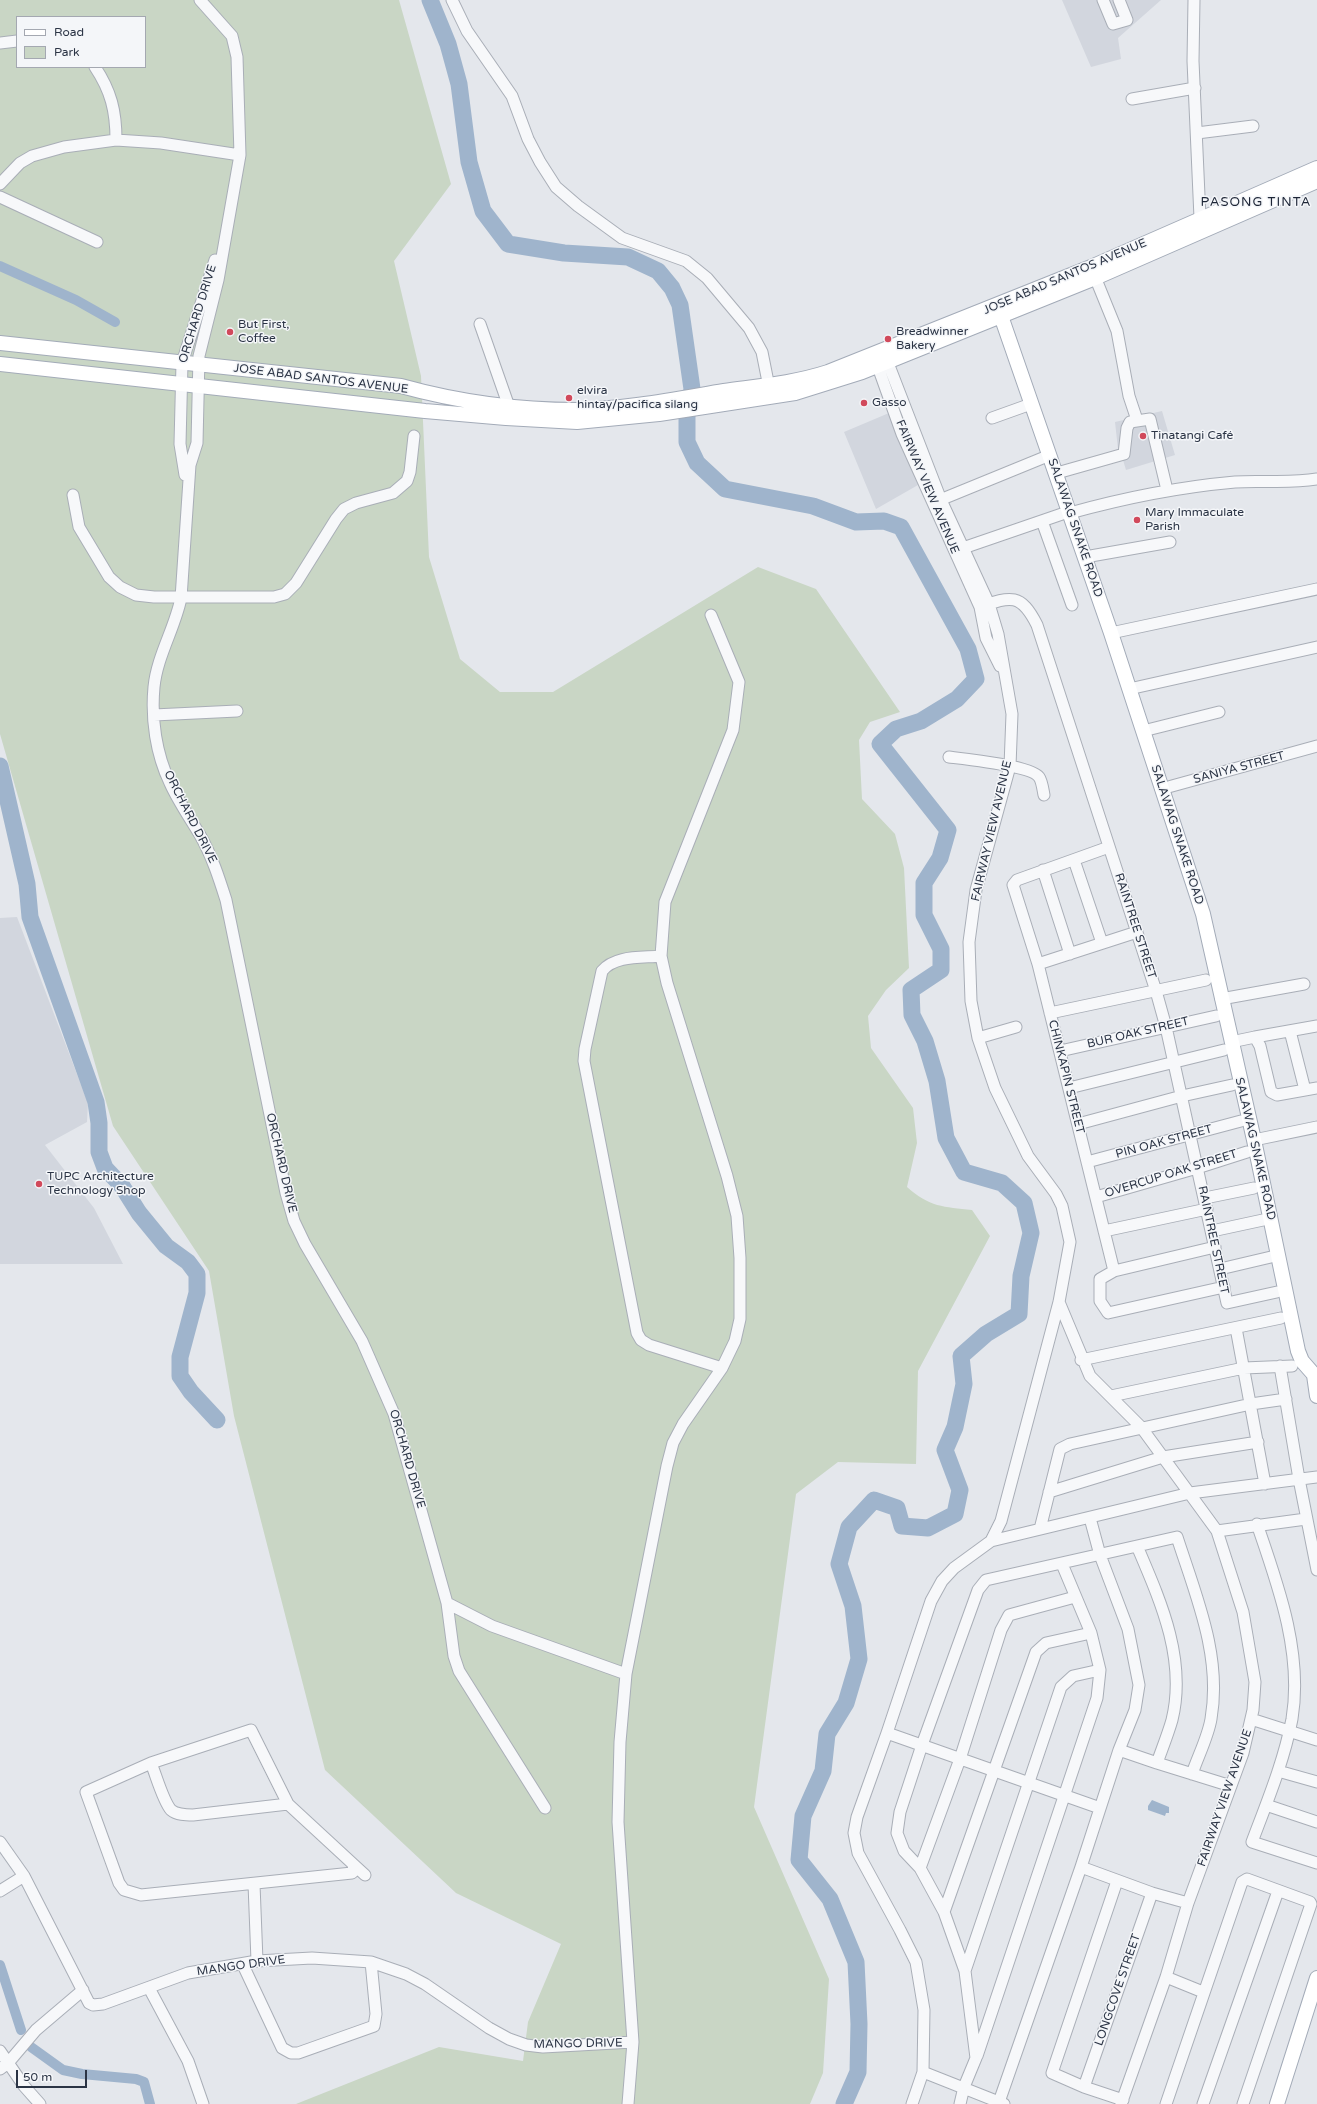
<!DOCTYPE html>
<html>
<head>
<meta charset="utf-8">
<style>
	body { margin:0 }
	#map { position:relative; width:1317px; height:2104px; overflow:hidden; background:#e4e7ec; font-family:"Varela Round",sans-serif }
	canvas { display:block }
	.legend { position:absolute; left:16px; top:16px; width:130px; height:52px; box-sizing:border-box; background:#f4f6f9; border:1px solid #a4a8b1; margin:0; padding:5px 7px; list-style:none; font-size:12px; color:#2b3445 }
	.legend li { display:flex; align-items:center; gap:8px; height:20px }
	.legend b { width:20px; border:1px solid #a4a8b1 }
	.scale { position:absolute; left:16px; top:2070px; width:71px; height:18px; box-sizing:border-box; border:2px solid #2b3445; border-top:0; padding-left:5px; font-size:12px; line-height:14px; white-space:nowrap; color:#2b3445; -webkit-text-stroke:3px #f4f6f9; paint-order:stroke }
</style>
</head>
<body>
<div id="map">
<canvas width="1317" height="2104"></canvas>
<ul class="legend">
<li><b style="height:5px;background:#fff"></b>Road</li>
<li><b style="height:11px;background:#c9d6c5"></b>Park</li>
</ul>
<div class="scale">50 m</div>
</div>
<script>
const ctx = document.querySelector('canvas').getContext('2d');
ctx.lineJoin = 'round';
function fill(path, color) {
  ctx.fillStyle = color;
  ctx.fill(path, 'evenodd');
}
function stroke(path, color, width, dash) {
  ctx.strokeStyle = color;
  ctx.lineWidth = width;
  ctx.lineCap = dash ? 'butt' : 'round';
  ctx.setLineDash(dash || []);
  ctx.stroke(path);
}
function write(font, color, halo, rows, align = 'center') {
  ctx.font = font + ' "Varela Round",sans-serif';
  ctx.lineWidth = 3;
  ctx.setLineDash([]);
  ctx.textBaseline = 'middle';
  ctx.strokeStyle = halo;
  ctx.fillStyle = color;
  for (const [text, x, y, turn = 0] of rows) {
    ctx.save();
    ctx.translate(x, y);
    ctx.rotate((+turn || 0) * Math.PI / 180);
    ctx.textAlign = isNaN(turn) ? turn : align;
    if (halo) ctx.strokeText(text, 0, 0);
    ctx.fillText(text, 0, 0);
    ctx.restore();
  }
}
fill(new Path2D(`
	M1062 0H1161L1118 38 1121 59 1091 67Z
	M1162 411 1175 455 1126 470 1123 460 1073 473 1070 467 1118 449 1115 422Z
	M889 413 918 485 876 509 844 432Z
	M17 917 88 1103 87 1122 45 1145 94 1208 123 1264H0V918Z`), '#d2d6de');
fill(new Path2D(`
	M0 0H399L451 184 394 261 421 376 429 557 460 659 500 692H553L758 567 816 589 900 712 870 722 859 740 862 799 895 834 904 868 909 968 886 990 868 1016 871 1048 913 1108 917 1143 907 1187C929 1207 944 1207 972 1210L990 1236 918 1371 916 1464 838 1462 796 1494 754 1807 829 1979 823 2073 810 2104H296L439 2047 523 2061 528 2022 561 1944 456 1893 325 1770 234 1416 209 1271 113 1126 0 734ZM17 17H145V67H17Z`), '#c9d6c5');
fill(new Path2D(`
	M1152 1800 1169 1807V1813H1166L1165 1816 1148 1810V1806Z`), '#9fb4cc');
stroke(new Path2D(`
	M0 266 76 300 115 322
	M0 1965 21 2030
	M31 2047 63 2070 82 2074 136 2079 144 2082 150 2104`), '#9fb4cc', 10);
stroke(new Path2D(`
	M430 0 448 44 459 84 469 162 483 211 508 244 564 253 628 257 658 271 672 288 680 305 692 389 687 416V442L697 463 725 489 813 506 856 522 884 521 901 527 968 649 976 679 957 699 921 721 896 729 880 744 948 830 940 858 924 883V915L941 949V970L911 990 912 1015 925 1041 937 1081 946 1138 964 1172 1002 1183 1024 1203 1031 1233 1021 1276 1019 1314 986 1334 961 1356 964 1384 955 1427 945 1450 960 1490 955 1514 928 1528 902 1526 897 1508 874 1500 849 1527 839 1564 853 1606 859 1659 846 1703 827 1734 823 1771 803 1816 799 1860 830 1899 856 1962 859 2024 858 2072 844 2104
	M0 766 27 884 30 917 96 1102 99 1123V1152L105 1168 122 1186 139 1213 166 1246 188 1262 197 1274V1293L180 1357V1376L191 1392 217 1420`), '#9fb4cc', 17);
const minor = new Path2D(`
	M200 0 232 36 237 57 240 155 218 280 199 356 197 443 190 465 181 598C175 628 157 656 154 687 151 719 156 754 170 783 178 801 190 818 200 835 212 856 219 878 226 900L286 1193 294 1221 305 1244 362 1341 394 1414 447 1603 454 1656 459 1671 545 1808
	M452 0 467 31 512 96 528 139 540 162 556 187 578 206 622 238 686 261 707 278 749 328 762 352 770 392
	M1103 0 1113 24 1127 20 1119 0
	M1194 0 1193 61 1200 218 1203 225
	M0 43 17 41
	M95 67C111 91 116 111 116 140
	M1132 99 1195 88
	M1197 133 1253 126
	M0 184 20 163 32 156 64 147 116 140 161 143 240 155
	M0 197 97 242
	M1093 272 1117 331 1129 396 1137 420
	M480 324 507 401 506 413
	M878 357V367L902 434 980 607 986 638 1000 666
	M882 357 888 363 941 500 989 604 998 634 1012 714 1010 766 976 890 969 942 971 1001 978 1038 995 1088 1028 1156 1056 1194 1062 1206 1070 1242 1059 1302 1001 1521 991 1541 954 1568 942 1581 931 1601 887 1733 857 1817 854 1833 858 1853 900 1930 916 1962 924 2010 923 2072 912 2104
	M992 418 1031 404
	M1057 473 1124 454 1127 428 1130 422 1150 419 1167 490
	M185 475 180 444 182 363 215 260
	M73 495 79 527 109 577 120 587 136 595 154 597H274L285 594 296 583 336 519 344 509 356 503 393 493 407 481 410 472 414 436
	M935 502 1050 455
	M1070 513C1124 498 1179 487 1235 482 1262 480 1290 484 1317 479
	M1042 521 1072 605
	M963 548 1062 514
	M1085 557 1170 542
	M980 607C1011 596 1021 593 1037 625L1156 991 1166 1027 1227 1303 1277 1292
	M1111 633 1317 589
	M1129 689 1317 647
	M154 715 237 711
	M1143 731 1219 712
	M949 757C965 759 1031 766 1039 777 1042 781 1043 790 1044 795
	M1161 789 1317 746
	M1109 847 1017 880 1013 885 1038 964 1114 1271
	M1074 860 1102 943
	M1043 870 1070 954
	M661 956C642 958 615 955 602 971L585 1049 584 1061 637 1333 641 1340 649 1345 722 1368
	M1038 964 1137 932
	M1221 999 1304 984
	M1050 1013 1206 980
	M1290 1031 1305 1090
	M1255 1037 1317 1026
	M978 1038 1016 1027
	M1231 1042 1255 1037 1260 1046 1271 1092 1277 1095 1317 1088
	M1060 1051 1216 1016
	M1069 1088 1224 1050
	M1078 1124 1182 1096 1232 1085
	M1254 1140 1317 1127
	M1087 1162 1241 1121
	M1096 1197 1197 1168 1247 1152
	M1205 1198 1254 1188
	M1104 1231 1207 1209
	M1212 1231 1263 1220
	M1215 1247 1114 1271 1100 1279V1301L1108 1313 1224 1287
	M1220 1269 1271 1257
	M1059 1302 1090 1376 1141 1427 1217 1531 1243 1612 1255 1682 1253 1710 1243 1753 1188 1903 1166 1977 1121 2104
	M1236 1328 1265 1484
	M1081 1360 1281 1318
	M1280 1366 1299 1479 1317 1570
	M1111 1396 1244 1368 1292 1366
	M1049 1492 1163 1457 1258 1442
	M1257 1524C1278 1585 1303 1653 1292 1719 1284 1761 1267 1802 1252 1842L1317 1863
	M1040 1529 1060 1449 1070 1444 1251 1404 1286 1399
	M1217 1531 1306 1519
	M991 1541 1190 1493 1317 1477
	M1137 1546C1160 1600 1187 1659 1172 1720 1168 1734 1162 1749 1157 1763
	M447 1603 492 1626 626 1674
	M1251 1719 1317 1740
	M251 1730 288 1804 353 1864 354 1871 352 1873 141 1895 124 1890 119 1883 86 1792 151 1763Z
	M887 1733 1100 1808
	M1119 1750 1157 1763 1231 1786
	M151 1763C156 1775 163 1801 171 1810 177 1815 186 1815 193 1815L288 1804
	M1278 1771 1317 1782
	M1266 1805 1317 1822
	M0 1842 24 1876 89 2003 93 2005 103 2004 188 1973 257 1961 312 1958 371 1962 406 1974 425 1984 489 2028 509 2039 526 2045 543 2047 633 2042
	M353 1864 365 1875
	M1081 1867 1152 1893 1188 1903
	M920 1868 960 1759 1001 1630 1009 1615 1075 1597
	M1117 1881 1052 2073 1084 2087 1123 2100
	M254 1884 257 1961
	M0 1891 24 1876
	M944 1912 1036 1652 1046 1643 1091 1633
	M243 1965 282 2048 291 2053H298L374 2026 376 2014 371 1962
	M965 1971 1061 1687 1073 1676 1100 1670
	M1166 1977 1203 1992
	M149 1988 188 2061 203 2104
	M0 2051 24 2086 40 2104
	M977 2056 1097 1698 1100 1670 1091 1633 1062 1564
	M0 2069 8 2063 36 2030 83 1990
	M923 2072 1004 2104
	M1084 2087 1152 1893
	M999 2102 1081 1867 1119 1750 1135 1710 1139 1685 1128 1629 1100 1555 1090 1518
	M628 2104 633 2042 618 1822 620 1742 626 1674 667 1466 673 1443 683 1424 722 1368 735 1341 740 1319V1258L737 1216 727 1176 667 983 661 956 665 902 733 730 739 682 711 615
	M960 2104 964 2087 976 2058 965 1971 944 1912 920 1868 904 1851 897 1833 900 1812 922 1745 978 1590 986 1580 1177 1537C1196 1596 1222 1656 1211 1719 1208 1737 1198 1756 1192 1774
	M1166 2104 1242 1882 1247 1879 1310 1902 1311 1904 1243 2104
	M1203 2104 1278 1891`);
const major = new Path2D(`
	M1000 307 1001 316 1111 633 1203 914 1254 1140 1298 1351 1302 1361 1317 1378
	M0 343 401 386C459 402 517 410 577 410 626 409 676 399 724 391 759 386 794 383 828 372L1091 267 1317 168
	M0 364 425 411 506 418 577 422 659 414 795 393 862 372 1095 278 1317 181
	M1314 1375 1317 1396
	M1277 2104 1317 1978`);
stroke(minor, '#a9aeb7', 13);
stroke(major, '#a3abb8', 16);
stroke(minor, '#f7f8fa', 11);
stroke(major, '#fff', 14);
for (const [x, y, r, color] of [
	[230,332,4,"#d1495b"],
	[888,339,4,"#d1495b"],
	[569,398,4,"#d1495b"],
	[864,403,4,"#d1495b"],
	[1143,436,4,"#d1495b"],
	[1137,520,4,"#d1495b"],
	[39,1184,4,"#d1495b"]
]) {
  const dot = new Path2D();
  dot.arc(x, y, r, 0, 2 * Math.PI);
  ctx.fillStyle = color;
  ctx.fill(dot);
  stroke(dot, '#f4f6f9', 1.5);
}
write('12px', '#2b3445', '#f4f6f9', [
	["JOSE ABAD SANTOS AVENUE",1065,277,-23],
	["ORCHARD DRIVE",198,314,-73],
	["JOSE ABAD SANTOS AVENUE",321,379,7],
	["FAIRWAY VIEW AVENUE",927,487,67],
	["SALAWAG SNAKE ROAD",1075,528,71],
	["SANIYA STREET",1239,768,-15],
	["ORCHARD DRIVE",190,817,63],
	["FAIRWAY VIEW AVENUE",992,831,-77],
	["SALAWAG SNAKE ROAD",1177,835,72],
	["RAINTREE STREET",1135,926,72],
	["BUR OAK STREET",1138,1033,-13],
	["CHINKAPIN STREET",1066,1077,76],
	["PIN OAK STREET",1164,1142,-15],
	["SALAWAG SNAKE ROAD",1255,1149,77],
	["ORCHARD DRIVE",281,1163,77],
	["OVERCUP OAK STREET",1171,1174,-17],
	["RAINTREE STREET",1213,1240,78],
	["ORCHARD DRIVE",407,1459,74],
	["FAIRWAY VIEW AVENUE",1225,1798,-71],
	["MANGO DRIVE",241,1966,-8],
	["LONGCOVE STREET",1118,1990,-71],
	["MANGO DRIVE",578,2044,-1]
]);
write('12px', '#2b3445', '#f4f6f9', [
	["But First,",238,325],
	["Coffee",238,339],
	["Breadwinner",896,332],
	["Bakery",896,346],
	["elvira",577,391],
	["hintay/pacifica silang",577,405],
	["Gasso",872,403],
	["Tinatangi Café",1151,436],
	["Mary Immaculate",1145,513],
	["Parish",1145,527],
	["TUPC Architecture",47,1177],
	["Technology Shop",47,1191]
], 'left');
ctx.letterSpacing = '1px';
write('13px', '#1d2536', '#f4f6f9', [
	["PASONG TINTA",1256,203]
]);
ctx.letterSpacing = '0px';
</script>
</body>
</html>
